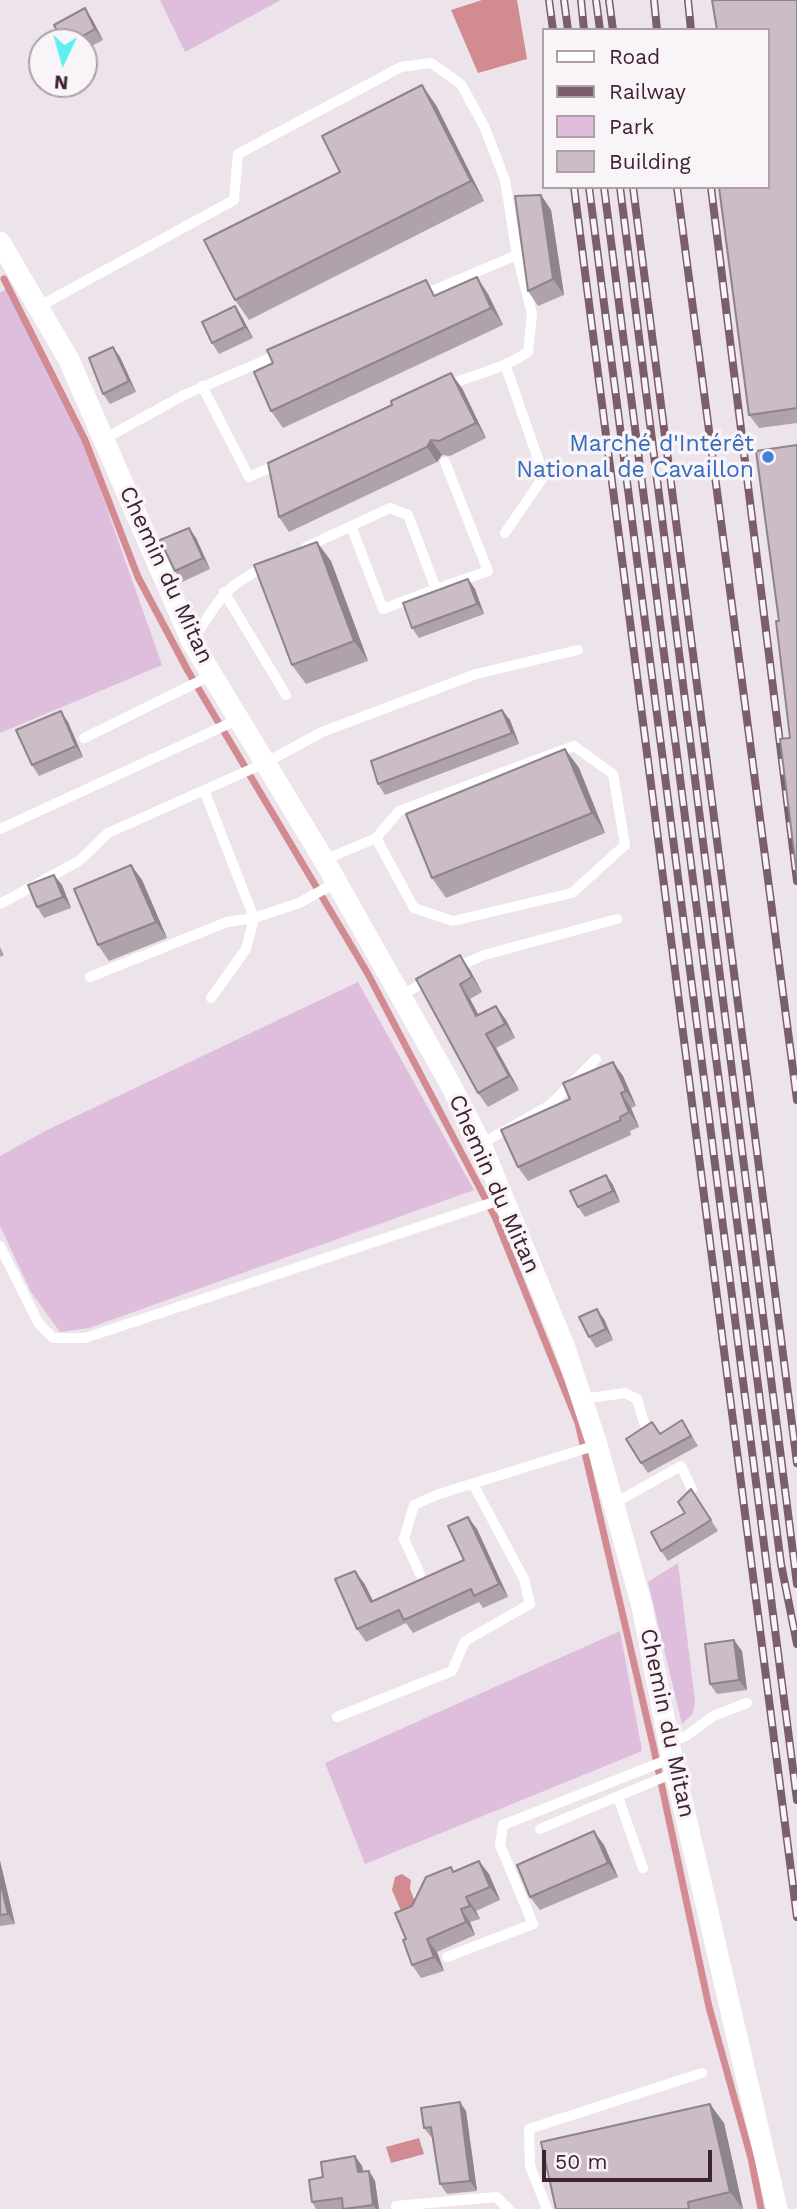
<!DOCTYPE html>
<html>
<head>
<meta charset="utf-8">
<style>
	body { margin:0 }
	#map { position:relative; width:797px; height:2209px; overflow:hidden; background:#ede3ea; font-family:"Work Sans",sans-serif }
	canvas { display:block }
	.legend { position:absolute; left:542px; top:28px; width:228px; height:161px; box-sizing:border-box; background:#f9f4f8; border:2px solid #afa0a8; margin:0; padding:9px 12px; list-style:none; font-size:21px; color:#3f2331 }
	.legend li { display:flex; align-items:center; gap:14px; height:35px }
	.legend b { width:35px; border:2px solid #afa0a8 }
	.north { position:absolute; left:28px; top:28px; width:70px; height:70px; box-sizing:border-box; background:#f9f4f8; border:2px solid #afa0a8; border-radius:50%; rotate:185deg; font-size:19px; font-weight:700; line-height:28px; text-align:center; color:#3f2331 }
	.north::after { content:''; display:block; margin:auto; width:24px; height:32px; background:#5deff1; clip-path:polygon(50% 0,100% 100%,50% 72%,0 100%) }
	.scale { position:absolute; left:542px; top:2150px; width:170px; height:32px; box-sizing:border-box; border:4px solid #3f2331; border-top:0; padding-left:9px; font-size:21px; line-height:24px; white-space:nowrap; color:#3f2331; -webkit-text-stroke:5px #f9f4f8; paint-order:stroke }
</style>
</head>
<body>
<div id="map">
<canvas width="797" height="2209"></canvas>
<ul class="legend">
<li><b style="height:9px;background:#fff"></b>Road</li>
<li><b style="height:9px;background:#7a5e6c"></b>Railway</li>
<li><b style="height:19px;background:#debddd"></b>Park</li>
<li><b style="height:19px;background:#cbbcc6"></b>Building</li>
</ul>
<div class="north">N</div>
<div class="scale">50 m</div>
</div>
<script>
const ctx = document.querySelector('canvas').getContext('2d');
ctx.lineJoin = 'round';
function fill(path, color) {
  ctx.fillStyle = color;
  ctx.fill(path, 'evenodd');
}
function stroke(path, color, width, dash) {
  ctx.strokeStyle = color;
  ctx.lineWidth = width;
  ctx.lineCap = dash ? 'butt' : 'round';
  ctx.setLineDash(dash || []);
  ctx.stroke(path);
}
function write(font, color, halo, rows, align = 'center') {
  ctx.font = font + ' "Work Sans",sans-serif';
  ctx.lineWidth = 7;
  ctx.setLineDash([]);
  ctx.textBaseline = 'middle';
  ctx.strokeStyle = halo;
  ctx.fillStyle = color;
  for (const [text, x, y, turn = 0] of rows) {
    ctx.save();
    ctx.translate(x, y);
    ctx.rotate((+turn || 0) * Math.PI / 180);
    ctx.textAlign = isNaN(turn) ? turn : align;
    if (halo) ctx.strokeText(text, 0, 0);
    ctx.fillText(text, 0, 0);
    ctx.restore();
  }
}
fill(new Path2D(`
	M160 0H281L185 52Z
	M6 289 83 441 162 665 0 733V293Z
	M358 982 474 1190 89 1328 60 1332 31 1292 0 1226V1156L47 1130Z
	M678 1563 695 1702 693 1713 682 1724 648 1582Z
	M620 1631 642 1751 365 1864 325 1763Z`), '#debddd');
fill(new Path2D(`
	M482 0H517L527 59 478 73 451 10Z
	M402 1874 411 1880 410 1889 417 1907 402 1913 392 1890 395 1877Z
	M419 2138 424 2154 391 2163 386 2147Z`), '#d28c91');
stroke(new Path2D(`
	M4 279 85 440 138 577 188 671 368 974 495 1217 578 1423 653 1745 709 2007 751 2158 761 2209`), '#d28c91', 7);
stroke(new Path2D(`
	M422 295 517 255
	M38 307 234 200 238 154 401 67 431 63 461 84 484 126 505 180 517 255 532 314 528 352C500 371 475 373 445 387
	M202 386 249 477 281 463
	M104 439 184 395 284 352
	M505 533 544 476 506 367
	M306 547 390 508 408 515 436 589 383 609 351 526
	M436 589 488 571 445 462
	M224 592 286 695
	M192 642C219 600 222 587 269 565
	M84 738 212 675
	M204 790 254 918 299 903 337 882
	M0 829 239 719
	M324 860 376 838 414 908 453 921 572 893 625 845 613 774 574 746 399 811 376 838
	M0 904 79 861 108 833 265 763 322 732 476 674 578 650
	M454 968 484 955 617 919
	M90 977 227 922 254 918 246 949 211 998
	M402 995 430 979
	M481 1144 550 1105 596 1059
	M0 1246 39 1324 53 1338H85L503 1199
	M582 1399 625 1393 637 1399 646 1429
	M613 1504 681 1466 692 1489
	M420 1574 404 1539 414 1505 439 1494 597 1445
	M337 1717 452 1671 465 1641 530 1604 524 1579 473 1484
	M669 1743 686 1736 713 1716 747 1703
	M618 1797 643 1868
	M540 1829 676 1772
	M447 1957 533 1924 500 1845 503 1825 672 1758
	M396 2206 496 2197 509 2209
	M547 2209 530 2166 529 2129 702 2073`), '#fff', 10);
stroke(new Path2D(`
	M0 242 69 360 192 642 324 860 448 1080 481 1144 565 1348 597 1445 642 1606 672 1758 777 2209`), '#fff', 21);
const rail = new Path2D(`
	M549 0 553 30
	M564 0 568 30
	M581 0 584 30
	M596 0 600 30
	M609 0 613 30
	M654 0 657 30
	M688 0 691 30
	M574 187 797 1917
	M589 187 797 1800
	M604 187 781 1564 797 1644
	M620 187 797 1584
	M633 187 797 1463
	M677 187 797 1100
	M711 187 797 881`);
stroke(rail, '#7a5e6c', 8);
stroke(rail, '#f9f4f8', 5, [16]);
fill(new Path2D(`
	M797 0V423L759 428 749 415 767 187Z
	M92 19 103 40 84 50V42H63Z
	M436 105 484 201 249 320 235 300 340 172Z
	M541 195 551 210 564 295 538 306 528 291Z
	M488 294 503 325 283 428 271 411 437 295Z
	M235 306 242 317 253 338 219 354 212 343Z
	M120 357 136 392 110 404 103 394Z
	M462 388 486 438 450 456 442 455 437 462 289 532 279 517Z
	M189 528 196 538 210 569 182 582 175 571Z
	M331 561 368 661 306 684 292 665Z
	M468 579 475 589 484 614 419 638 412 628Z
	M502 710 510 720 519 744 385 795 378 784Z
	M68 722 83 757 39 776 32 765Z
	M565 749 579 768 605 833 446 898 432 878Z
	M131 865 142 880 167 938 109 961 98 945Z
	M62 885 71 908 44 918 37 907Z
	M0 947 4 955 0 957Z
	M460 955 470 970 482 992 470 999 478 1015 496 1006 506 1020 515 1038 496 1048 519 1090 488 1107 478 1093 416 979Z
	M613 1062 623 1076 636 1106 631 1108 639 1127 630 1131 631 1135 528 1181 518 1167 570 1099Z
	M606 1175 613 1185 620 1202 585 1217 578 1207Z
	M604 1319 613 1340 596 1348 589 1337Z
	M689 1431 698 1446 648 1473 641 1463 660 1434Z
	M691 1489 718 1531 668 1561 661 1551 685 1513Z
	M477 1529 508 1597 483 1608 479 1602 413 1633 406 1623 366 1642 357 1629 364 1583 373 1601 464 1560Z
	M742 1651 747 1690 717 1694 710 1684Z
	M604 1845 618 1877 540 1910 530 1897Z
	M0 1861 15 1924 0 1926Z
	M451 1867 454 1872 489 1874 500 1900 476 1911 480 1919 470 1922 475 1935 437 1952 444 1971 421 1978 412 1965 406 1939 412 1906Z
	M466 2111 477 2191 447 2194 440 2184 432 2137H431L424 2128Z
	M724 2123 743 2209H556Z
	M355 2156 362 2166 363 2172 369 2171 375 2181 379 2209H316L312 2202 323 2177Z`), '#afa2aa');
fill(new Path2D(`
	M85 8 92 19 103 40 95 29Z
	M422 85 436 105 484 201 471 181Z
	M541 195 551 210 564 295 553 279Z
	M477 277 488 294 503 325 491 308Z
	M235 306 242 317 253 338 245 327Z
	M113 347 120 357 136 392 129 381Z
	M451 373 462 388 486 438 476 423Z
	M431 440 442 455 437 462 427 447Z
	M189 528 196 538 210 569 203 558Z
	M317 542 331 561 368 661 354 641Z
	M468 579 475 589 484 614 477 604Z
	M502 710 510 720 519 744 512 733Z
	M61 711 68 722 83 757 76 746Z
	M565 749 579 768 605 833 592 813Z
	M131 865 142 880 167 938 156 922Z
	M54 875 62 885 71 908 63 897Z
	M460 955 470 970 482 992 472 977Z
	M460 984 470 999 487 1030 476 1016Z
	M496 1006 506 1020 515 1038 505 1024Z
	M486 1034 496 1048 519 1090 509 1076Z
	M613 1062 623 1076 636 1106 626 1091Z
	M621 1093 631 1108 639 1127 629 1112Z
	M606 1175 613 1185 620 1202 613 1191Z
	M597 1309 604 1319 613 1340 606 1329Z
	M468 1517 477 1529 508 1597 499 1584Z
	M355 1571 364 1583 380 1615 371 1602Z
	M734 1640 742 1651 747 1690 739 1680Z
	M594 1831 604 1845 618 1877 608 1863Z
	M0 1861 15 1924 8 1914 0 1881Z
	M479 1861 489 1874 500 1900 490 1887Z
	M466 1897 476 1911 480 1919 470 1906Z
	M461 1909 470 1922 475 1935 466 1922Z
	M427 1939 437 1952 444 1971 434 1957Z
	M460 2102 466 2111 477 2191 470 2181Z
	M710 2104 724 2123 743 2209 730 2192Z
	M355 2156 362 2166 365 2182 358 2172Z
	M369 2171 375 2181 379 2209H376L373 2205Z`), '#8e848b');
const building = new Path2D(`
	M712 0H797V408L749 415 719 187H767V30H717Z
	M85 8 95 29 72 42H63L54 25Z
	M422 85 471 181 235 300 204 240 340 172 322 136Z
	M541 195 553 279 528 291 515 196Z
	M477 277 491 308 271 411 254 372 273 363 267 350 426 280 434 296Z
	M235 306 245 327 212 343 202 322Z
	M113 347 129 381 103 394 89 358Z
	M451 373 476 423 439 441 431 440 427 447 279 517 268 463 392 405 391 401Z
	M797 445V876L780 739 790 738 776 621H779L756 451Z
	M189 528 203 558 175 571 160 540Z
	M317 542 354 641 292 665 254 565Z
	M468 579 477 604 412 628 403 603Z
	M502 710 512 733 378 784 371 761Z
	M61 711 76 746 32 765 16 730Z
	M565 749 592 813 432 878 406 814Z
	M131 865 156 922 98 945 74 889Z
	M54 875 63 897 37 907 28 885Z
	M460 955 472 977 460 984 476 1016 496 1006 505 1024 486 1034 509 1076 478 1093 416 979Z
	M613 1062 626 1091 621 1093 629 1112 620 1117 621 1120 518 1167 501 1130 570 1099 563 1083Z
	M606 1175 613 1191 578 1207 570 1191Z
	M597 1309 606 1329 589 1337 579 1317Z
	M682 1420 691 1436 641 1463 626 1439 652 1422 660 1434Z
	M691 1489 711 1520 661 1551 651 1532 685 1513 678 1502Z
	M468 1517 499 1584 474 1596 471 1589 404 1620 399 1610 357 1629 335 1579 355 1571 371 1602 464 1560 448 1526Z
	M734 1640 739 1680 710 1684 705 1644Z
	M594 1831 608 1863 530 1897 517 1865Z
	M479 1861 490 1887 466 1897 470 1906 461 1909 466 1922 427 1939 434 1957 412 1965 403 1940 406 1939 395 1913 412 1906 426 1877 451 1867 453 1872Z
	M0 1881 8 1914 0 1915Z
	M460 2102 470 2181 440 2184 431 2127 424 2128 421 2108Z
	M710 2104 730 2192 688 2202 689 2209H556L541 2142Z
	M355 2156 358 2172 369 2171 373 2205 343 2209 342 2198 312 2202 309 2180 323 2177 321 2162Z`);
fill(building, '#cbbcc6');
stroke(building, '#8e848b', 2);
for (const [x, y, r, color] of [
	[768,457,7,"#3f7fe0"]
]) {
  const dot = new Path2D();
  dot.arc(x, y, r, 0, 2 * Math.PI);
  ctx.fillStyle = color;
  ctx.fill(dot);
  stroke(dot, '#f9f4f8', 2.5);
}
write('23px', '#366cbe', '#f9f4f8', [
	["Marché d'Intérêt",754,444],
	["National de Cavaillon",754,470]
], 'right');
write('23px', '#3f2331', '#f9f4f8', [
	["Chemin du Mitan",166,575,65],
	["Chemin du Mitan",494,1184,66],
	["Chemin du Mitan",667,1723,78]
]);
</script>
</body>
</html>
